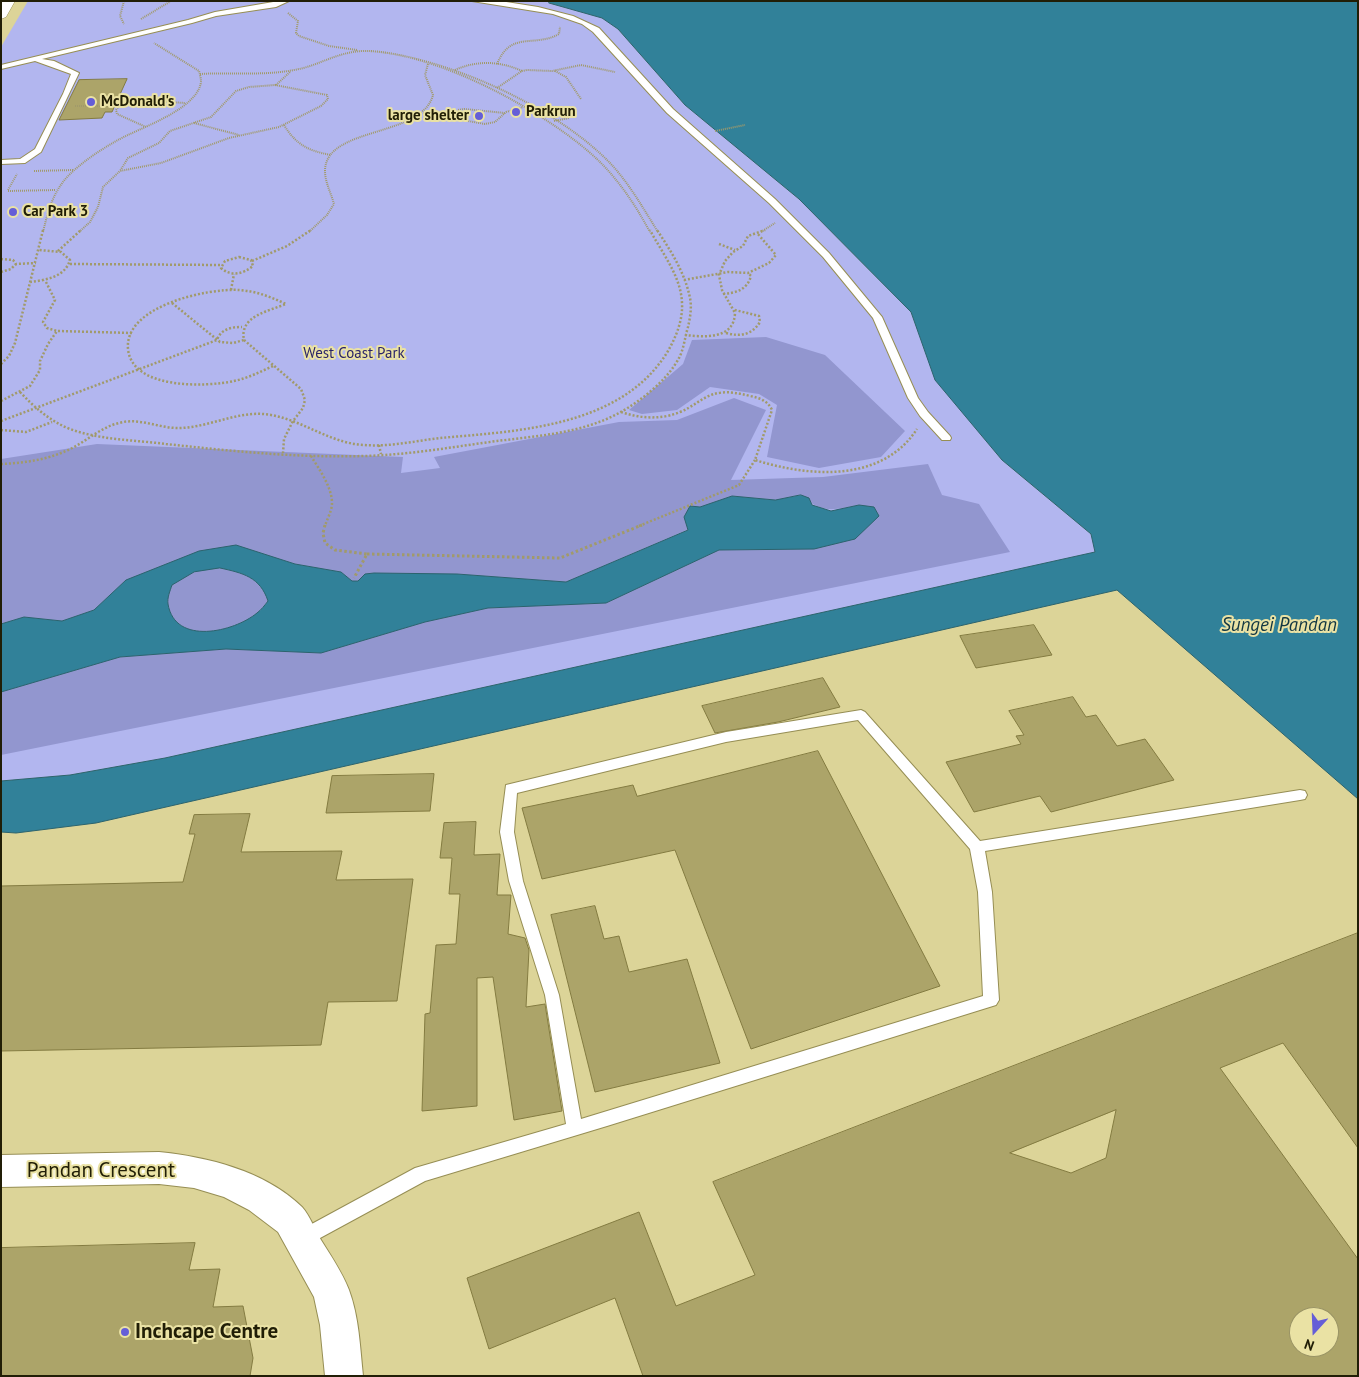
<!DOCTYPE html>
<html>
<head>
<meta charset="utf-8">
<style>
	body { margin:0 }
	#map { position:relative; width:1359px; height:1377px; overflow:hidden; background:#dcd498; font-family:"PT Sans",sans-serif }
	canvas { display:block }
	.frame { position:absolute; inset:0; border:2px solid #211e06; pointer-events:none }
	.north { position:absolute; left:1289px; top:1307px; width:50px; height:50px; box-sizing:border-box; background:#eae2a4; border:1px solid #9a9465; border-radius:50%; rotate:200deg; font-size:14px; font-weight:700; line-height:20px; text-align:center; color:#211e06 }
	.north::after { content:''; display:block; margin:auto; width:18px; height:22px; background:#655ed7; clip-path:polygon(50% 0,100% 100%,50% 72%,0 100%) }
</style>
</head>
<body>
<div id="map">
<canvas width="1359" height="1377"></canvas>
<div class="frame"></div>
<div class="north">N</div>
</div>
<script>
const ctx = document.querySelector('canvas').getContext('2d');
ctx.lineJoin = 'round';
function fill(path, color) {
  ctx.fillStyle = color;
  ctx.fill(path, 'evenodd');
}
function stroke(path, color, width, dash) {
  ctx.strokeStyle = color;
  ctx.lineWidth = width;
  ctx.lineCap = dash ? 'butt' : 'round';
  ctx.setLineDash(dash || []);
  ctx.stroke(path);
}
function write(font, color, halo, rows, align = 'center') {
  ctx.font = font + ' "PT Sans",sans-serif';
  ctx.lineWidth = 4;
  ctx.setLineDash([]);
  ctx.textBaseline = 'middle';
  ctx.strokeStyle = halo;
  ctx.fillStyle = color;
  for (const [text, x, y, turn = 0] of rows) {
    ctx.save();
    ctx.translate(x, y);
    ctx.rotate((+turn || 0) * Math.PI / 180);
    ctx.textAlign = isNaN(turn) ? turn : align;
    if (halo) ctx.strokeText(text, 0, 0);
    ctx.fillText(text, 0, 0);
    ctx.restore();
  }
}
fill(new Path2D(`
	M28 1H550L549 3 602 18 618 29 685 105 799 199 911 312 936 380 1002 460 1091 534 1096 552 165 758 70 775 1 781V47Z`), '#b2b6ef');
fill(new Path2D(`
	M766 337 825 355 905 431 881 457 819 468 767 457 777 405 759 394 710 387 677 410 642 414 629 410 683 364 692 340Z
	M734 398 766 410 731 480 823 477 928 464 942 495 979 504 1010 552 1 755V692L120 657 226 649 321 653 425 622 488 608 606 603 719 550 814 549 859 505C833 510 822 514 801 495L775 500 732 496 700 507 689 529 566 582 457 574 352 581 341 572 295 564 236 546 126 580 94 610 62 621 24 617 1 624V459L97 444 403 457 401 473 440 468 434 457 619 422 677 420Z
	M220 568C243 573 259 577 268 601 265 605 261 609 258 613 234 632 175 646 168 604 167 598 170 591 171 585L194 572Z`), '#9296cf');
const water = new Path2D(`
	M550 1H1358V799L1117 590 96 823 16 833 1 832V781L70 775 165 758 1095 552 1091 534 1002 460 935 380 911 312 799 199 685 105 618 29 602 18 549 3Z
	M801 495 809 498 812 505 831 511 859 505 874 507 879 516 855 539 814 549 719 550 606 603 488 608 425 622 321 653 226 649 120 657 1 692V624L24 617 62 621 94 610 126 580 199 551 236 545 295 564 341 572 352 581H358L365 574 374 573 457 574 566 582 688 530 684 517 690 506 700 507 732 496 775 500ZM220 568C243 573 260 577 268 601 265 605 261 610 257 613 234 632 175 646 168 604 167 598 170 591 172 585L194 572Z`);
fill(water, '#318199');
stroke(water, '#2c636d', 1);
const building = new Path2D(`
	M127 79 112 112H105L102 118 59 120 79 80Z
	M1034 625 1052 655 976 668 960 636Z
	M823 678 840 707 778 722 715 733 702 706Z
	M1073 697 1086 717 1096 715 1117 746 1145 739 1174 780 1051 812 1040 796 974 812 946 762 1021 744 1016 736 1024 735 1009 711Z
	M818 751 940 986 751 1049 675 850 542 879 522 808 633 785 637 796Z
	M434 774 430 811 326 813 332 776Z
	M250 814 241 852 342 851 336 880 413 879 397 1001 328 1002 321 1045 1 1051V886L183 882 195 834H189L194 815Z
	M476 822 474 855 500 854 497 895H511L508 934 525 938 529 950 526 1007 545 1004 562 1111 514 1120 493 977 477 978V1106L422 1111 425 1014 430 1013 436 945 456 944 460 894H449L452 858H440L444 823Z
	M595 906 604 939 619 936 629 972 687 959 720 1063 595 1092 551 915Z
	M1358 933V1148L1283 1043 1220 1068 1358 1259V1376H643L615 1298 489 1349 467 1278 639 1212 676 1306 755 1275 713 1182ZM1116 1110 1106 1158 1071 1173 1010 1153ZM1299 1317H1329V1347H1299Z
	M195 1243 189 1270 220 1269 213 1307 243 1306 253 1358 250 1376H1V1248Z`);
fill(building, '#aca469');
stroke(building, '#837b41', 1);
const service = new Path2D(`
	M279 1H289L276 7 216 16 192 23 42 59 54 61 79 73 41 152 25 163 1 164V160L20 159 35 149 63 94 71 74 35 61 1 69V65L188 20 215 12Z
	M472 1H500L538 7 573 16 599 28 673 109 775 199 829 253 882 317 918 398 928 412 950 436 951 438 950 440H942L920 416 908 398 873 318 823 257 769 203 667 113 593 32 582 24 553 14Z
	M861 710 865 712 980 841 1300 790 1305 791 1307 795 1305 799 1300 800 985 851 992 892 999 1000 996 1005 607 1126 425 1181 309 1244 303 1246 297 1244 295 1238 297 1232 415 1168 566 1124 545 995 509 881 500 832 506 785 726 732ZM858 720 970 849 978 892 983 996 581 1119 559 995 523 881 514 832 517 793 726 742Z`);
const minor = new Path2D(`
	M159 1152C208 1157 265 1171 302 1207 310 1216 315 1230 321 1240 331 1256 342 1272 349 1290 359 1317 360 1347 363 1376H325L320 1325 314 1297 278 1232 249 1210 224 1197 194 1188 159 1184 1 1187V1155Z`);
const trunk = new Path2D(`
	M1 1H15L6 17 1 19Z`);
stroke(service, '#968e54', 2);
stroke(minor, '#968e54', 2);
stroke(trunk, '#968e54', 1);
stroke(new Path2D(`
	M124 1 120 16 124 24
	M288 13 298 21 296 33 299 36 329 46 357 50
	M141 19 171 1
	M371 51C448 58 556 107 610 163 629 183 643 208 658 232
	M497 64C511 30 534 48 559 34L560 27
	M455 70C477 60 500 61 522 71
	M555 71 566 77 581 99
	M200 74C231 72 263 76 294 70 319 66 336 52 363 51 433 50 550 113 600 162 620 182 636 206 650 232
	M275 85 327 95 328 99 321 106 279 127 229 138 161 163 120 171 128 158 159 143 170 131 211 117 236 91 249 87Z
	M276 85 290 72
	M497 88 522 71 527 70 552 71 581 65 615 72
	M75 106H119L126 102 139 100 185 103
	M119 106 116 110 117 114 146 127
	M423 113 485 124 495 122 506 112 523 107
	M452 118 458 110 464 109 505 113
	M554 121 569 118
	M194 123 239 135
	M284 125C296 145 309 151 331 155
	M715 131 745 125
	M34 171 73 170
	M8 190 17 174
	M8 191 56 190
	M43 232C48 211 53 192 68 176 82 162 100 150 118 140 139 128 197 110 201 82 201 79 200 74 199 71L154 43
	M79 232 90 222 98 207 103 187 120 171
	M309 232 327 215 334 204C331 193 325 182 325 171 325 126 422 138 433 95L425 75 428 64
	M761 232 775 223`), '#a19a6a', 2, [1, 1]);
stroke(new Path2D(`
	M719 244 735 250
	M58 251 81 230
	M239 257 251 260 253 266C243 274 231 277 221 268L225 261Z
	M1 259 13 260 16 264 36 263
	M252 261 287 246 311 230
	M70 264 222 265
	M1 272 11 269 16 264
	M684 280 728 272 748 273 769 263 776 255 757 233
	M30 282C46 280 65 277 70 260L61 252 39 250
	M231 290 234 274
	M723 294C736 293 747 290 751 276L748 273
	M172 303 220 342 233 343 244 340
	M58 331 132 333
	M726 333C740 337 752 335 760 322L759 316 735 310
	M685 335C704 337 734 340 735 313L722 290 719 275 725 261 733 252 743 246 748 236 765 230
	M1 364 9 356 15 343 43 230
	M273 366C260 372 248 378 234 381 207 387 132 390 128 349 124 306 208 288 239 290 256 291 271 297 286 304 269 311 239 316 244 340L301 389 305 400 303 408 293 421 284 439 283 453
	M20 392C35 408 50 421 70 429 100 440 135 440 166 444 231 451 297 458 363 456 408 455 452 447 497 441 538 436 582 433 619 413 641 401 669 379 680 356 684 347 685 337 688 327 690 318 692 308 690 298 685 273 671 251 657 230
	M1 401 30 386 40 370V361L48 344 57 331 47 328 43 322 55 300 45 280
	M621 412C636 417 651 419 667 416 704 408 702 383 750 396 760 398 768 401 772 410L755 460C809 477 882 483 917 429
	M1 421 217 340C221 329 231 327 242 327
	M1 430 26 432 52 422
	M379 445 381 454
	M311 456C319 469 332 487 332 503 332 511 327 519 325 526
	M1 464C26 463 52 459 74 447 89 439 102 427 119 423 140 417 160 429 181 428 205 427 228 416 252 414 293 411 324 443 364 445 390 447 415 441 440 438 519 431 622 427 668 351 676 337 683 320 682 303 681 276 662 253 650 230
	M639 526 739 485 755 460`), '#a19a6a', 2.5, [2, 2]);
stroke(new Path2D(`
	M325 525 323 533 325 543 335 550 367 554 354 578
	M367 554 560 558 642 525`), '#a19a6a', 3, [2.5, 2.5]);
fill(service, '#fff');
fill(minor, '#fff');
fill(trunk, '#fff');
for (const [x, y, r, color] of [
	[91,102,5,"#655ed7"],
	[516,112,5,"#655ed7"],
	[479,116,5,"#655ed7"],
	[13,212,5,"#655ed7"],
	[125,1332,5,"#655ed7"]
]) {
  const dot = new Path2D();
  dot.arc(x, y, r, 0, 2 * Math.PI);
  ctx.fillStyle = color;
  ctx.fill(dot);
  stroke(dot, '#eae2a4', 2);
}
write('bold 15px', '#211e06', '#eae2a4', [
	["McDonald's",101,102],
	["Parkrun",526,112],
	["large shelter",469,116,"right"],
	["Car Park 3",23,212]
], 'left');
write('15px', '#2a2469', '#eae2a4', [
	["West Coast Park",354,354]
]);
write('italic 19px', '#123743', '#eae2a4', [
	["Sungei Pandan",1279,626]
]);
write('21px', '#211e06', '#eae2a4', [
	["Pandan Crescent",101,1171]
]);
write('bold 21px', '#211e06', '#eae2a4', [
	["Inchcape Centre",135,1332]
], 'left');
</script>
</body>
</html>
